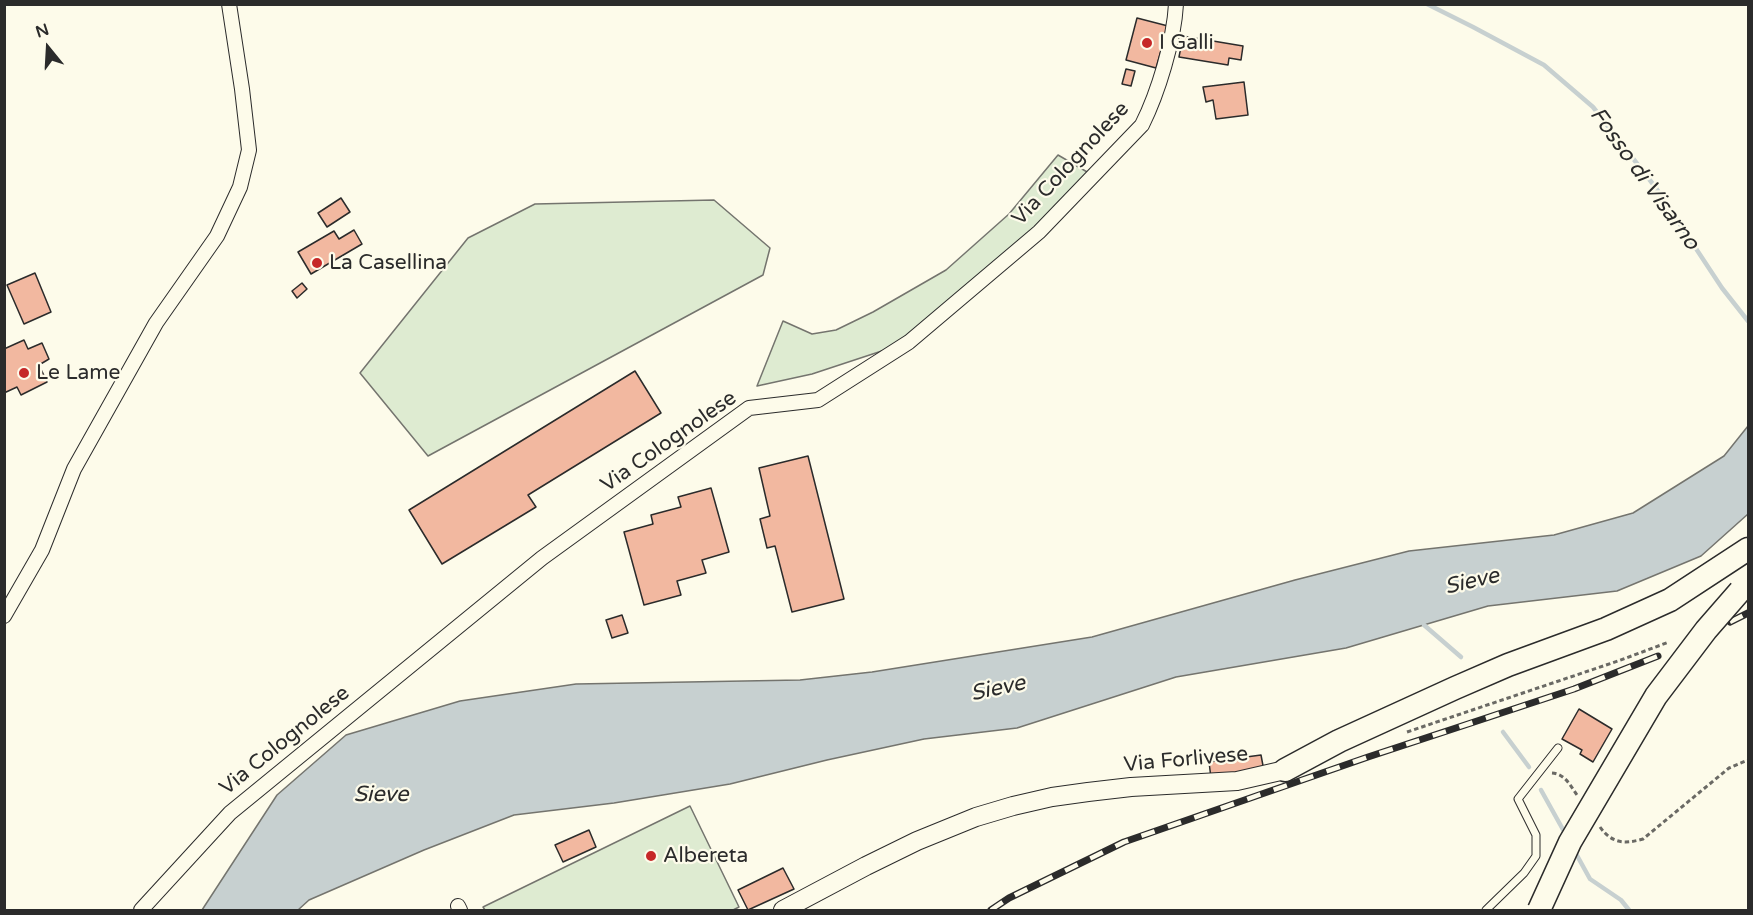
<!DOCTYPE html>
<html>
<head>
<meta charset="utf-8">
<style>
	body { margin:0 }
	#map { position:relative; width:1753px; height:915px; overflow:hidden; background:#fdfbea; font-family:"Varela Round",sans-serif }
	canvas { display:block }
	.frame { position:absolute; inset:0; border:6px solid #2b2b2b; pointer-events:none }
	.north { position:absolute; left:18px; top:18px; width:60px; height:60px; -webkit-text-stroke:4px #fdfbea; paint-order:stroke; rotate:342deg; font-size:16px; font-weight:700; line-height:24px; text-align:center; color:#2b2b2b }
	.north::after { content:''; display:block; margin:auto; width:21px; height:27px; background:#2b2b2b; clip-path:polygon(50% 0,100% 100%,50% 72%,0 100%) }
</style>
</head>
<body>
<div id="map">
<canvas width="1753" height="915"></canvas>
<div class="frame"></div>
<div class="north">N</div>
</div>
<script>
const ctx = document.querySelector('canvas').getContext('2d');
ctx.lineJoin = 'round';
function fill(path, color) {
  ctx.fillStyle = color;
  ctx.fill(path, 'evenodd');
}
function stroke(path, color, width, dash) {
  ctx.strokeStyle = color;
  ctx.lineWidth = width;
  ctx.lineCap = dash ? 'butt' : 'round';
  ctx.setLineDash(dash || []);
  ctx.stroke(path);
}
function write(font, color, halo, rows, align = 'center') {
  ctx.font = font + ' "Varela Round",sans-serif';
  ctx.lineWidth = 4.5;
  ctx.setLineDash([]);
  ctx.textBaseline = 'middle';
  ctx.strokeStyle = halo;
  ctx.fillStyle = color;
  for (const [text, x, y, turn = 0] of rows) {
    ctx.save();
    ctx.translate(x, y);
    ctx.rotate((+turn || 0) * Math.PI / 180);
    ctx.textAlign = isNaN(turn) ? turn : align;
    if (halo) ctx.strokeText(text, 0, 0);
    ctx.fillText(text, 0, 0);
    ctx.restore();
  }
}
const green = new Path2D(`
	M1058 155 1094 176 909 342 812 374 757 386 783 321 812 334 836 330 873 312 946 270 1009 214Z
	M714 200 770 248 763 275 428 456 360 373 468 238 535 204Z
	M690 806 739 907 733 910H485L483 907Z`);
fill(green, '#deebd1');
stroke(green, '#74746e', 1.5);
const water = new Path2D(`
	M1748 426V514L1701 556 1617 591 1488 606 1346 648 1176 677 1017 728 924 739 827 760 730 784 614 803 514 815 424 850 309 900 298 910H202L277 795 346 735 460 701 576 684 800 680 872 672 1092 637 1295 580 1409 551 1554 535 1633 513 1724 456Z`);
fill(water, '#c7d0d0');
stroke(water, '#74746e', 1.5);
stroke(new Path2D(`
	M1427 4 1473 27 1544 65 1593 107 1656 188 1722 288 1748 321
	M1424 625 1461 657
	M1503 732 1529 767
	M1541 790 1566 835
	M1574 850 1590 879 1621 900 1629 910`), '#c7d0d0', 4.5);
const building = new Path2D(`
	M1137 18 1168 26 1156 68 1126 60Z
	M1183 36 1243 46 1241 60 1229 58 1228 65 1179 57Z
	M1126 69 1135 71 1131 86 1122 84Z
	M1244 82 1248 115 1216 119 1213 100 1206 102 1203 87Z
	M341 198 350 212 327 227 318 213Z
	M354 230 362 244 311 274 298 252 334 231 339 239Z
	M35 273 51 312 24 324 7 285Z
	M302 283 307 289 297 298 292 291Z
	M24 340 28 349 42 343 49 359 39 365 47 382 21 395 17 387 4 393V349Z
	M635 371 661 413 528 495 536 507 442 564 409 510Z
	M808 456 844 599 792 612 775 546 767 548 760 519 770 516 759 468Z
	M711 488 729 552 702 560 706 573 677 581 681 595 644 605 624 532 653 524 651 515 681 507 678 497Z
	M622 615 628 633 612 638 606 620Z
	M1579 709 1612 729 1593 762 1580 754 1582 750 1562 739Z
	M1261 755 1264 771 1211 778 1209 762Z
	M589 830 596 847 563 862 555 845Z
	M783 868 794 889 748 910 738 890Z`);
fill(building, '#f2b8a0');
stroke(building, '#2b2b2b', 1.5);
const service = new Path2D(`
	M1486 910 1524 873 1536 856V835L1518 799 1558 748`);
const minor = new Path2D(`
	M4 616 42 550 74 469 156 323 217 236 240 187 249 150 242 89 229 4
	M458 906 460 910
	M141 910 230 813 542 558 749 408 818 400 909 342 1039 232 1142 125C1158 93 1174 41 1176 4`);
const tertiary = new Path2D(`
	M783 910 866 866 917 841 976 817 1013 806 1052 797 1088 792 1131 787 1237 781 1285 770`);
const primary = new Path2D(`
	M1285 770 1339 741 1455 688 1508 665 1606 629 1670 600 1748 549`);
stroke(service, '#2b2b2b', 9);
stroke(minor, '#2b2b2b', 16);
stroke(tertiary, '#2b2b2b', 20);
stroke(primary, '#2b2b2b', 25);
stroke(new Path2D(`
	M1407 732 1618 661 1669 642
	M1552 773C1565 774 1570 785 1577 795
	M1600 827C1612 844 1625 844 1643 839L1729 768 1748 760`), '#6a6964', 3, [4.5, 3]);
stroke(service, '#fdfbea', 7);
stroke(minor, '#fdfbea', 14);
stroke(tertiary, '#fdfbea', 18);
stroke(primary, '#fdfbea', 22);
const rail = new Path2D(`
	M1730 622 1748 613
	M991 910 1009 898 1124 842 1368 757 1574 689 1658 656`);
stroke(rail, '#2b2b2b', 7);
stroke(rail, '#fdfbea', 4.5, [14]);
const primaryBridge = new Path2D(`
	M1539 910 1570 842 1656 696 1706 630 1740 591`);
stroke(primaryBridge, '#2b2b2b', 25, []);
stroke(primaryBridge, '#fdfbea', 22);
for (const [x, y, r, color] of [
	[1147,43,6,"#c62828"],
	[317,263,6,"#c62828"],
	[24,373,6,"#c62828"],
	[651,856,6,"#c62828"]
]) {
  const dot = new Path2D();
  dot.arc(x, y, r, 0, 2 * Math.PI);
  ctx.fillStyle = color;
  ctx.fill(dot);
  stroke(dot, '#fdfbea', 2);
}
write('21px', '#2b2b2b', '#fdfbea', [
	["I Galli",1159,43],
	["La Casellina",329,263],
	["Le Lame",36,373],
	["Albereta",663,856]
], 'left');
write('21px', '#2b2b2b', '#fdfbea', [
	["Via Colognolese",1071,164,-47],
	["Via Colognolese",669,442,-35],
	["Via Colognolese",285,741,-39],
	["Via Forlivese",1186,760,-5]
]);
write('italic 22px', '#2b2b2b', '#fdfbea', [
	["Fosso di Visarno",1644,179,54],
	["Sieve",1472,582,-13],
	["Sieve",998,689,-12],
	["Sieve",381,795]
]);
</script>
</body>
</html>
